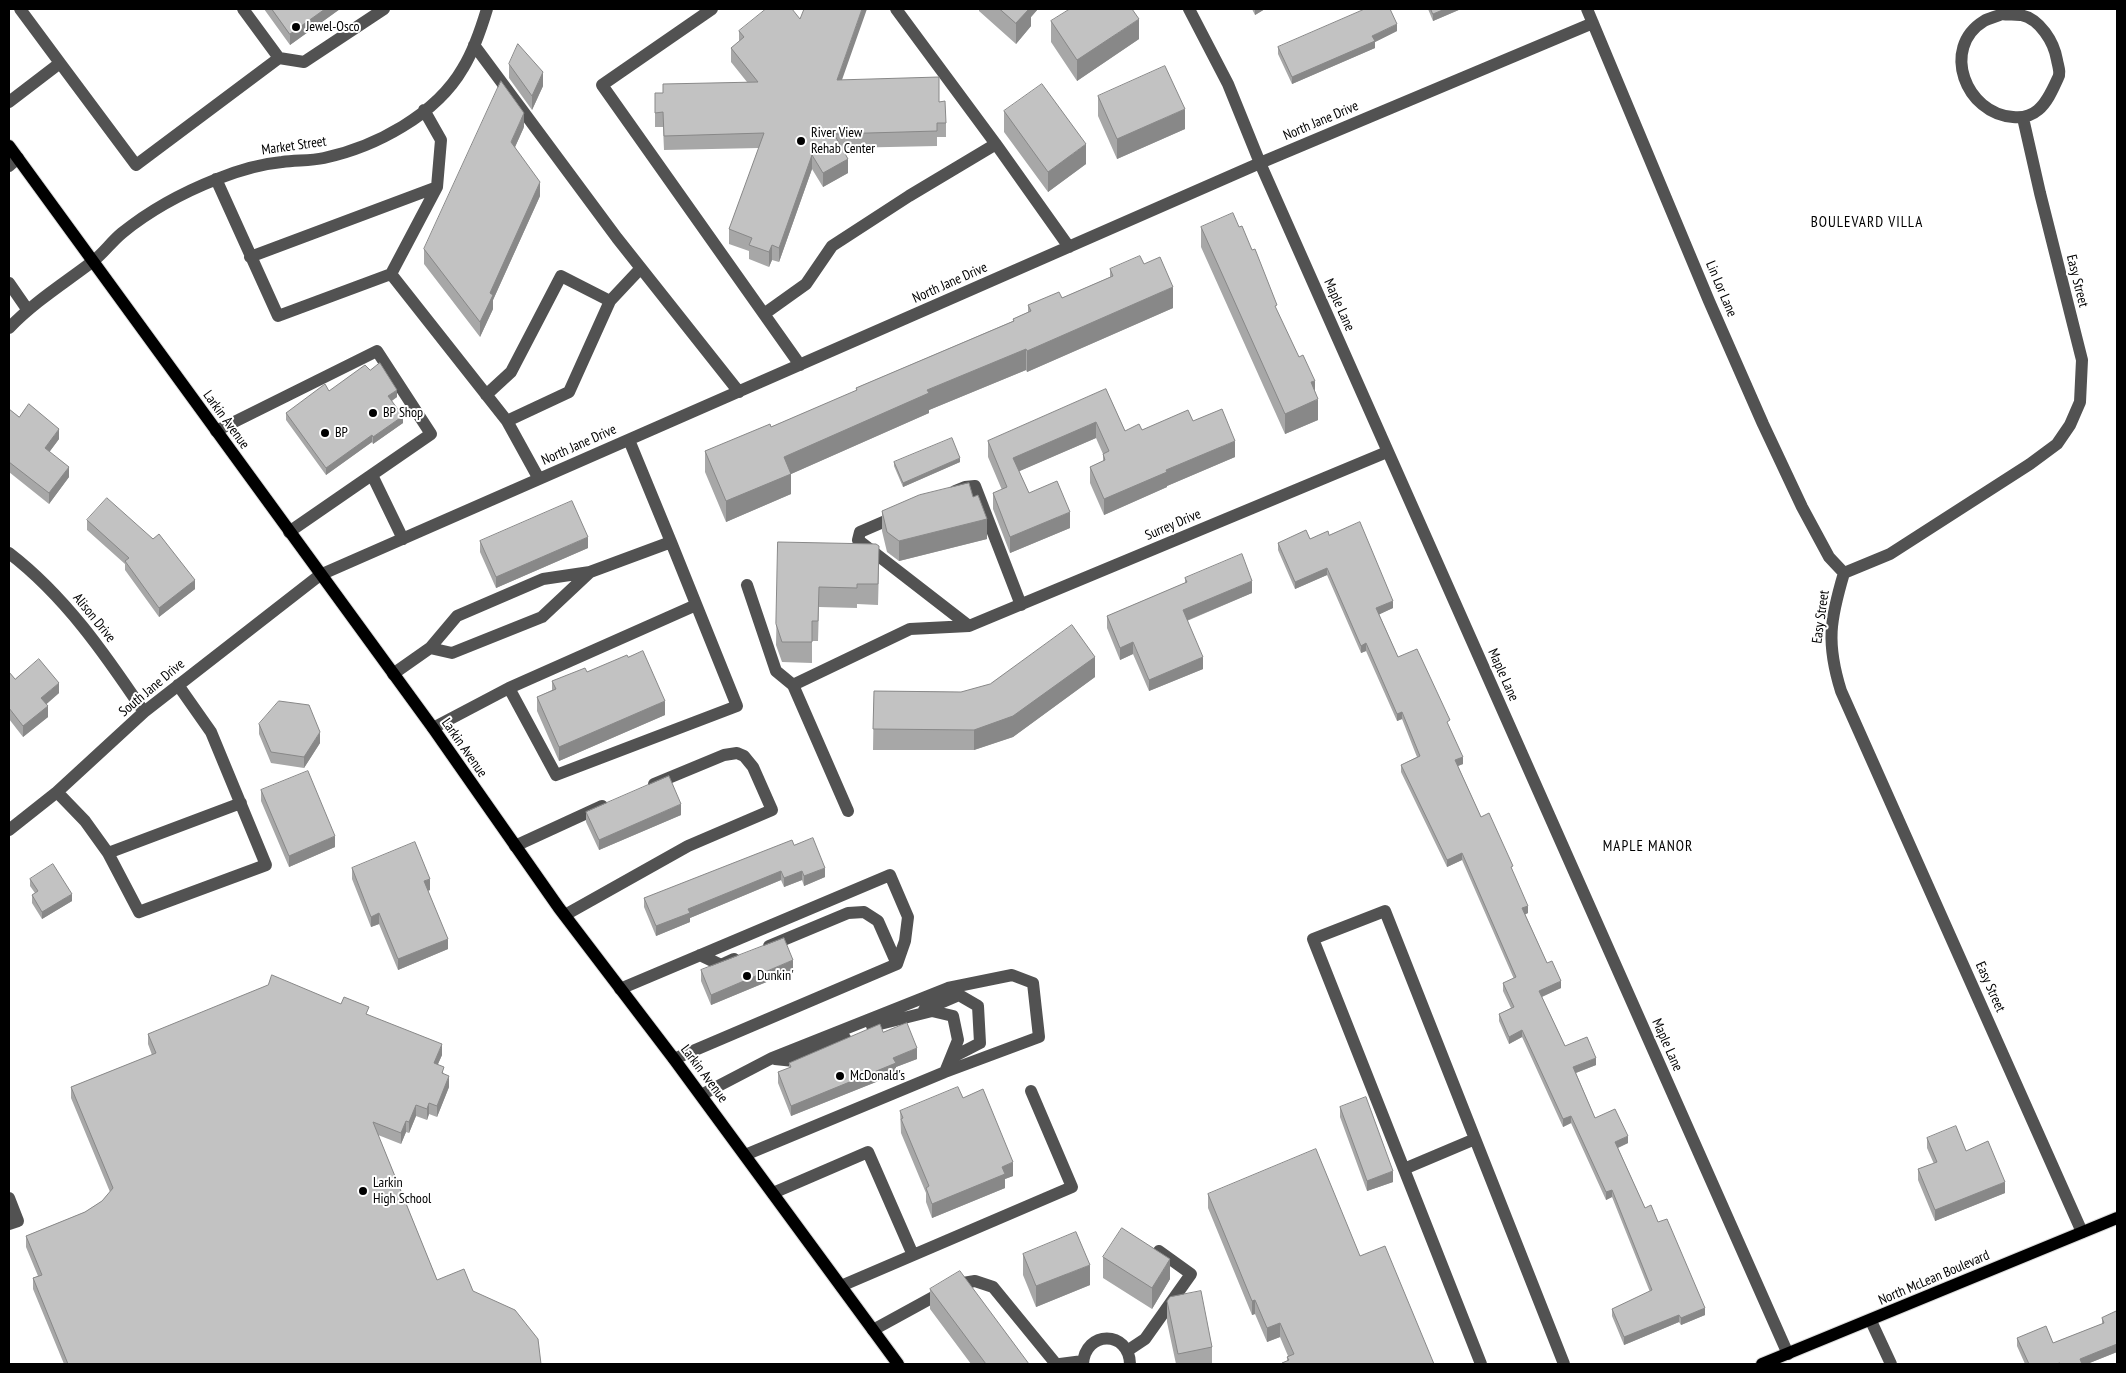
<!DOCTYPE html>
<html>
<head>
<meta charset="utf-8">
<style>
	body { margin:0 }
	#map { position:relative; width:2126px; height:1373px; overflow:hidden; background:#fff; font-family:"PT Sans Narrow",sans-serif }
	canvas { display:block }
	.frame { position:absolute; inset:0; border:10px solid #000; pointer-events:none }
</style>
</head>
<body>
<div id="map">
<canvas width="2126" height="1373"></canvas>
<div class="frame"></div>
</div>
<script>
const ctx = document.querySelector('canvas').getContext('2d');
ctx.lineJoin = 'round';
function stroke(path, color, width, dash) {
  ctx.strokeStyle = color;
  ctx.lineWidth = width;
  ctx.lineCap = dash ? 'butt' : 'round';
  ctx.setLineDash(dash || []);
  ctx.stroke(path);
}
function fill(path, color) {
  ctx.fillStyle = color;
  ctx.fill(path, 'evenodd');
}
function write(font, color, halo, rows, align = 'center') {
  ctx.font = font + ' "PT Sans Narrow",sans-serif';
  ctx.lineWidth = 4;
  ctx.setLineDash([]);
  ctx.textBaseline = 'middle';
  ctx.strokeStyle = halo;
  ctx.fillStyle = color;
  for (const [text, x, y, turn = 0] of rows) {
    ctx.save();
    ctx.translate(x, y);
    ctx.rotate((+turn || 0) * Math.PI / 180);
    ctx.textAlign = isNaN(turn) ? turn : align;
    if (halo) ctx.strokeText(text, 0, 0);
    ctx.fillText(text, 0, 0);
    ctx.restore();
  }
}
const major = new Path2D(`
	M9 146 433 728 559 908 674 1059 898 1364
	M1762 1364 2117 1218`);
stroke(major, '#dbdbdb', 14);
stroke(new Path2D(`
	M243 9 279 58 304 62 384 9
	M712 9 602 85 800 365
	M896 9 998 147 1069 247
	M1189 9 1228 84 1260 163 1788 1354
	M1587 9 1709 301 1763 424 1802 507 1829 557 1844 573
	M2002 14C2008 15 2015 14 2021 15 2040 19 2054 42 2057 60 2058 66 2061 73 2058 78 2053 89 2047 103 2038 110 2031 116 2022 118 2013 117 1966 114 1940 48 1984 21 1989 18 1996 17 2002 14Z
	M474 45 617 238 739 392
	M60 63 136 165 279 58
	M9 102 60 63 20 9
	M2023 118 2040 193 2082 360 2080 402 2070 425 2057 444 2030 464 1890 554 1844 573C1830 620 1826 643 1841 691L2082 1232
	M9 166 18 158
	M216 179 278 316 391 274 507 421 539 479
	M250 257 437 187
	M391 274 437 187 441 140 424 110
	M9 283 27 309
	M764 314 806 284 832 246 909 196 996 144
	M9 328C34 302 63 284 92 262 103 254 111 242 122 233 149 211 184 192 217 179 237 171 260 164 282 162 296 160 310 161 324 158 375 147 436 115 463 68 474 50 481 29 487 9
	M486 395 511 372 561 276 610 301
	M507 421 569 392 610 301 641 268
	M216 431 377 351 431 434 289 532
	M629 440 671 542
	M372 475 403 539
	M955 491 965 487 975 486 1021 605
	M897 516 860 532 858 540 969 626
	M9 553C65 596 105 654 144 712
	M747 585 776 671 793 685
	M430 648 452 653 542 617 590 572
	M393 674 430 648 457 616 543 579 590 572 671 542 737 706 556 775 509 688 433 728
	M509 688 696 605
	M57 792 85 821 108 853 139 912 266 865 211 732 178 685
	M848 811 793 685 910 629 969 626 1387 452
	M9 830 57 792 144 712 320 575 1260 163 1593 23
	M515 846 602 806
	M108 853 241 803
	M565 915 688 846 772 810 753 767 744 756 737 753 724 755 654 784
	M769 946 848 913 864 912 878 921 897 964
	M700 955 721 965 734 959
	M620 989 890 875 908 917 905 941 897 964 674 1059
	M924 1010 959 995 978 1006 980 1043 951 1058
	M872 1026 932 1011 953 1016 958 1040 945 1072
	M775 1059 794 1061 845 1038
	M701 1095 772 1058 948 988 1012 975 1033 983 1039 1037 945 1072 745 1155
	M1404 1169 1475 1139
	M773 1193 868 1152 913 1255
	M9 1198 18 1221 9 1224
	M841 1286 1072 1187 1031 1091
	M1871 1321 1891 1364
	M873 1330 957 1284 975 1281 993 1287 1056 1364
	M1127 1351 1145 1339 1191 1274 1159 1251
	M1060 1364 1083 1361
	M1083 1364C1085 1330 1129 1330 1130 1364
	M1481 1364 1313 939 1385 911 1564 1364`), '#525252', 12);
stroke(major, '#000', 12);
fill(new Path2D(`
	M264 9H340L290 45Z
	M979 9H1038L1031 17V26L1016 44 979 11Z
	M1252 9H1265L1255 15Z
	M1428 9H1461L1433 21Z
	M800 19 842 80 939 102 946 123V137H937V146L842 148 848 173 823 187 812 169 779 262 772 260 769 267 749 259V251L729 244V229L759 148 664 150 663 127H655V93H663L747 82 731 62V48L739 42V31Z
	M1051 21 1139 39 1077 81 1051 42Z
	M1397 31 1375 42V48L1292 84 1278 54V47Z
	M509 64 543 86 532 110 509 78Z
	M1098 96 1185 129 1117 159 1098 116Z
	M1004 111 1086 164 1048 192 1004 132Z
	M524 127 515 147 540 196 493 300V309L480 337 424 264V249Z
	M1201 227 1277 312 1315 391 1318 420 1285 434 1201 247Z
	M1144 264 1173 308 1027 372 1026 370 929 410V413L791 474V494L726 522 705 472V451L771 427 856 391V388L1013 321V319L1028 312V305L1062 298 1110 277V269Z
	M370 370 397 397 392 401 403 423 373 444 372 442 326 475 286 420V413Z
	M1106 389 1125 431 1142 430 1193 421 1235 457 1167 486V487L1104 515 1090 483V467L1103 461V454L1096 438 1019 471 1029 493 1070 528 1010 553 993 509V493L1002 490 988 457V441Z
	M9 409 19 417 59 439 49 452 69 477 49 504 9 472Z
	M894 462H960L903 487 894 466Z
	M973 497 987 539 899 561 887 552 882 531V511Z
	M87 520 153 539 195 589 159 617 125 570V564L87 530Z
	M1329 535 1393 608 1379 614 1398 657 1449 728 1463 764 1458 766 1481 817 1513 873 1528 913 1525 914 1547 963 1561 988 1542 997 1565 1046 1596 1065 1576 1073 1595 1118 1628 1143 1618 1148 1645 1208 1658 1222 1705 1315 1681 1325 1679 1322 1624 1345 1612 1316V1309L1650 1292 1612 1197 1606 1200 1571 1123 1563 1127 1522 1037 1509 1044 1499 1021V1014L1511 1008 1503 991V983L1514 979 1462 860 1447 867 1401 772V765L1417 757 1402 719 1397 721 1366 651 1361 653 1327 575 1295 589 1278 550V543L1310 539Z
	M480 541 588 548 496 588 480 552Z
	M778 542 879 567 878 605 857 604V608L819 607 818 641H812V663L782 662 776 645Z
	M1185 578 1252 593 1187 621 1203 669 1149 691 1133 654 1120 660 1107 628V616L1185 583Z
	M628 657 665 715 559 761 537 711V697L552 690V681L587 672Z
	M9 672 15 679 59 693 46 704 48 717 23 737 9 719Z
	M1095 677 1013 737 974 750H873L874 691 961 692Z
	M259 724 320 743 304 768 271 763 259 734Z
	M261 790 335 847 289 867 261 801Z
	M586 812 681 815 599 850 586 822Z
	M794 845 825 877 804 886 802 880 784 887 781 880 690 918V922L656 936 644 907V898Z
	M352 868 430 890 428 891 448 949 398 970 379 924 371 927 352 879Z
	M30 879 72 901 42 919 32 903V895L35 893 30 886Z
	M701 970 793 971 711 1005 701 981Z
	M341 1004 369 1015 442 1055 438 1064 444 1074 449 1087 437 1117 429 1114 427 1120 416 1116 409 1133 406 1132 401 1144 378 1135 437 1280 473 1291 541 1364H64L33 1289V1278L38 1276 26 1247V1236L85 1212 102 1201 110 1192 71 1098V1087L152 1055 148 1044V1034Z
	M883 1032 917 1059 896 1067V1074L791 1116 778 1083V1072L789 1068V1063Z
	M963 1098 1013 1176 1005 1179V1188L932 1218 926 1202V1193L901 1133 900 1111Z
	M1340 1107 1393 1182 1367 1191 1340 1117Z
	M1927 1138 1966 1151 2005 1193 1935 1221 1918 1180V1169L1934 1164 1927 1148Z
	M1208 1194 1360 1256 1434 1364H1282V1363L1287 1361V1357L1288 1356 1280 1337 1267 1342 1255 1314 1252 1315 1208 1208Z
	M1023 1254 1090 1285 1036 1307 1023 1275Z
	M1103 1257 1170 1279 1152 1309 1103 1278Z
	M930 1289 1029 1364H971L930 1309Z
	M1167 1301 1212 1347V1364H1176L1167 1322Z
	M2117 1311V1352L2087 1364H2025L2017 1346V1338L2053 1343 2102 1324V1318Z`), '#a7a7a7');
fill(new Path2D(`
	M325 9H340L290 45V34Z
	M862 9H867L837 94V80Z
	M1026 9H1038L1031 17V26L1016 44V23Z
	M1255 9H1265L1255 15Z
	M1445 9H1461L1433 21V14Z
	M1139 19V39L1077 81V60Z
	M1397 24V31L1375 42V48L1292 84V77L1372 36Z
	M543 72V86L532 110V96Z
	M1185 109V129L1117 159V139Z
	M524 113V127L511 156V142Z
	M1086 144V164L1048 192V172Z
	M812 155V169L779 262V248Z
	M848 159V173L823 187V173Z
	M540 182V196L493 300V309L480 337V322L490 293Z
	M772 245V260L769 267V252Z
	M1173 287V308L1027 372V351Z
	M1026 349V370L929 410V413L791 474V494L726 522V501L784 457 927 390Z
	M1315 381V401L1318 399V420L1285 434V414L1311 382Z
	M397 390V397L388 403V396Z
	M403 416V423L373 444V437Z
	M1096 422V438L1013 474V458Z
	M59 429V439L45 458V448Z
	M372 435V442L326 475V468Z
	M1235 441V457L1167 486V487L1104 515V499L1166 470Z
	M960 458V462L903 487V483Z
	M69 467V477L49 504V493Z
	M1070 512V528L1010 553V537Z
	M987 519V539L899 561V541Z
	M588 537V548L496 588V577Z
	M1327 568V575L1295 589V582Z
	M195 580V589L159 617V608Z
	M1252 581V593L1183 622V610Z
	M1393 601V608L1376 616V608Z
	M1133 642V654L1120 660V648Z
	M1366 643V651L1361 653V646Z
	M1095 657V677L1013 737 974 750V730Z
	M1203 657V669L1149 691V680Z
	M59 683V693L41 709V698Z
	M665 701V715L559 761V747Z
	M48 706V717L23 737V726Z
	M1402 712V719L1397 721V714Z
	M320 732V743L304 768V757Z
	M1463 757V764L1455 767V760Z
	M681 804V815L599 850V840Z
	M335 836V847L289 867V856Z
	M1462 853V860L1447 867V860Z
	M825 868V877L804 886V876Z
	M781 871V880L690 918V922L656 936V926L688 909Z
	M802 871V880L784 887V878Z
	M430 879V890L424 892V881Z
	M72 894V901L42 919V912Z
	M1528 906V913L1522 916V908Z
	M379 913V924L371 927V917Z
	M448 939V949L398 970V959Z
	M9 946H10V953H9Z
	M793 960V971L711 1005V995Z
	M1561 981V988L1539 998V991Z
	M1522 1030V1037L1509 1044V1037Z
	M442 1044V1055L434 1073V1063Z
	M917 1048V1059L896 1067V1074L791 1116V1106L893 1058Z
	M1596 1058V1065L1573 1074V1067Z
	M449 1076V1087L437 1117V1106Z
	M429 1103V1114L427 1120V1109Z
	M416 1105V1116L409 1133V1122Z
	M1571 1116V1123L1563 1127V1119Z
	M406 1121V1132L401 1144V1133Z
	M1628 1136V1143L1615 1149V1142Z
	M1013 1162V1176L1005 1179V1188L932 1218V1204L1002 1167Z
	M1393 1171V1182L1367 1191V1181Z
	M2005 1182V1193L1935 1221V1210Z
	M1612 1190V1197L1606 1200V1192Z
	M1170 1259V1279L1152 1309V1288Z
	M1090 1265V1285L1036 1307V1286Z
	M1255 1300V1314L1252 1315V1301Z
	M1705 1308V1315L1681 1325V1318Z
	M1679 1315V1322L1624 1345V1337Z
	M1280 1323V1337L1267 1342V1328Z
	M2117 1344V1352L2087 1364H2080V1359Z`), '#888');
const building = new Path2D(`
	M272 9H325L290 34Z
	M766 9H792L800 19 804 9H862L837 80 939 77V102L945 101 946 123H937V131L834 134 848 159 823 173 812 155 779 248 772 245 769 252 749 245 752 238 729 229 764 133 664 136 663 112 655 113V93H663V84L758 82 731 48 744 37 739 31Z
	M1000 9H1029L1016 23Z
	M1070 9H1132L1139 19 1077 60 1051 21Z
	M1365 9H1390L1397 24 1372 36 1375 41 1292 77 1278 47Z
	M1431 9H1445L1433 14Z
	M518 44 543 72 532 96 509 64Z
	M1165 66 1185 109 1117 139 1098 96Z
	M501 81 524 113 511 142 540 182 490 293 493 295 480 322 424 249Z
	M1042 84 1086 144 1048 172 1004 111Z
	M1233 213 1239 227 1242 226 1252 250 1255 249 1277 305 1275 306 1299 357 1303 355 1315 381 1311 382 1318 399 1285 414 1201 227Z
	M1140 256 1144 264 1160 257 1173 287 1027 351 1026 349 927 390 929 393 784 457 791 474 726 501 705 451 770 424 771 427 857 390 856 388 1014 321 1013 319 1031 311 1028 305 1059 292 1062 298 1113 276 1110 269Z
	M380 363 397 390 388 396 403 416 373 437 372 435 326 468 286 413 325 384 329 391 365 365 370 370Z
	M1106 389 1125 431 1139 424 1142 430 1188 410 1193 421 1222 409 1235 441 1166 470 1167 472 1104 499 1090 467 1105 460 1103 454 1109 451 1096 422 1013 458 1029 493 1057 481 1070 512 1010 537 993 493 1007 487 988 441Z
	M29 404 59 429 45 448 69 467 49 493 9 462V409L19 417Z
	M952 438 960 458 903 483 894 462Z
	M969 483 973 497 978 495 987 519 899 541 887 532 882 511 919 495Z
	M107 498 153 539 159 534 195 580 159 608 125 561 129 558 87 520Z
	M572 501 588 537 496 577 480 541Z
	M1360 522 1393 601 1376 608 1398 657 1417 649 1450 720 1447 722 1463 757 1455 760 1481 817 1489 813 1513 866 1511 867 1528 906 1522 908 1547 963 1552 961 1561 981 1539 991 1565 1046 1587 1037 1596 1058 1573 1067 1595 1118 1615 1109 1628 1136 1615 1142 1645 1208 1651 1205 1658 1222 1667 1219 1705 1308 1681 1318 1679 1315 1624 1337 1612 1309 1652 1290 1612 1190 1606 1192 1571 1116 1563 1119 1522 1030 1509 1037 1499 1014 1514 1007 1503 983 1516 977 1462 853 1447 860 1401 765 1420 756 1402 712 1397 714 1366 643 1361 646 1327 568 1295 582 1278 543 1306 530 1310 539 1328 531 1329 535Z
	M778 542 876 544 879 546 878 584H857V588L819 587 818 621H812V642H782L776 624Z
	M1242 554 1252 581 1183 610 1203 657 1149 680 1133 642 1120 648 1107 616 1187 582 1185 578Z
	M1072 625 1095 657 1013 716 974 730 873 729 874 691 961 692 990 684Z
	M643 651 665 701 559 747 537 697 556 689 552 681 585 668 587 672 627 655 628 657Z
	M39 659 59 683 41 698 48 706 23 726 9 708V672L15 679Z
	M279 701 309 705 320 732 304 757 271 752 259 724Z
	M308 771 335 836 289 856 261 790Z
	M669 776 681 804 599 840 586 812Z
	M813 838 825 868 804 876 802 871 784 878 781 871 688 909 690 913 656 926 644 898 792 840 794 845Z
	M415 842 430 879 424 881 448 939 398 959 379 913 371 917 352 868Z
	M53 864 72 894 42 912 32 895 38 891 30 879Z
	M784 938 793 960 711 995 701 970Z
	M272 975 341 1004 344 997 369 1007 366 1014 442 1044 434 1063 444 1067 442 1073 449 1076 437 1106 429 1103 427 1109 416 1105 409 1122 406 1121 401 1133 373 1122 437 1280 464 1269 473 1291 515 1310 538 1339 541 1364H68L33 1278 42 1275 26 1236 85 1212 102 1201 113 1188 71 1087 156 1053 148 1034 268 985Z
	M907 1023 917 1048 893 1058 896 1063 791 1106 778 1072 791 1067 789 1063 880 1024 883 1032Z
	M958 1087 963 1098 983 1089 1013 1162 1002 1167 1005 1174 932 1204 926 1188 929 1186 901 1119 903 1118 900 1111Z
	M1366 1097 1393 1171 1367 1181 1340 1107Z
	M1956 1126 1966 1151 1988 1141 2005 1182 1935 1210 1918 1169 1937 1162 1927 1138Z
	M1316 1149 1360 1256 1385 1246 1434 1364H1282V1363L1289 1360 1287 1357 1294 1354 1280 1323 1267 1328 1255 1300 1252 1301 1208 1194Z
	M1122 1228 1170 1259 1152 1288 1103 1257Z
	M1076 1232 1090 1265 1036 1286 1023 1254Z
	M960 1271 1029 1364H986L930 1289Z
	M1201 1291 1212 1347 1178 1354 1167 1301 1170 1297Z
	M2117 1311V1344L2080 1359 2082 1364H2061L2060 1363 2056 1364H2029L2017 1338 2046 1326 2053 1343 2104 1323 2102 1318Z`);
fill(building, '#c2c2c2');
stroke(building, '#888', 1);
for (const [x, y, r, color] of [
	[296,27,5,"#000"],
	[801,141,5,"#000"],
	[373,413,5,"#000"],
	[325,433,5,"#000"],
	[747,976,5,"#000"],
	[840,1076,5,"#000"],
	[363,1191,5,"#000"]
]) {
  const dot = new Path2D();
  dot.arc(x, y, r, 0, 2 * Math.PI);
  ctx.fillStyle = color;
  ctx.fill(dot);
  stroke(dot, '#fff', 2);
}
write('14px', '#000', '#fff', [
	["Jewel-Osco",306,27],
	["River View",811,133],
	["Rehab Center",811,149],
	["BP Shop",383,413],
	["BP",335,433],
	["Dunkin'",757,976],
	["McDonald's",850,1076],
	["Larkin",373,1183],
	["High School",373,1199]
], 'left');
write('14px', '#000', '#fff', [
	["North Jane Drive",1321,121,-23],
	["Market Street",294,146,-8],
	["Easy Street",2077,281,76],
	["North Jane Drive",950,283,-24],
	["Lin Lor Lane",1721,289,67],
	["Maple Lane",1339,305,66],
	["Larkin Avenue",226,420,54],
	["North Jane Drive",579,445,-24],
	["Surrey Drive",1173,525,-23],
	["Easy Street",1821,617,-82],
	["Alison Drive",94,618,51],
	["Maple Lane",1503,675,66],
	["South Jane Drive",152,688,-40],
	["Larkin Avenue",464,748,55],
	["Easy Street",1990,987,66],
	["Maple Lane",1667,1045,66],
	["Larkin Avenue",704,1074,53],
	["North McLean Boulevard",1934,1278,-23]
]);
ctx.letterSpacing = '1px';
write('15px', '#000', '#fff', [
	["BOULEVARD VILLA",1867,223],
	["MAPLE MANOR",1648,847]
]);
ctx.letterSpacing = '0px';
</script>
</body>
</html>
